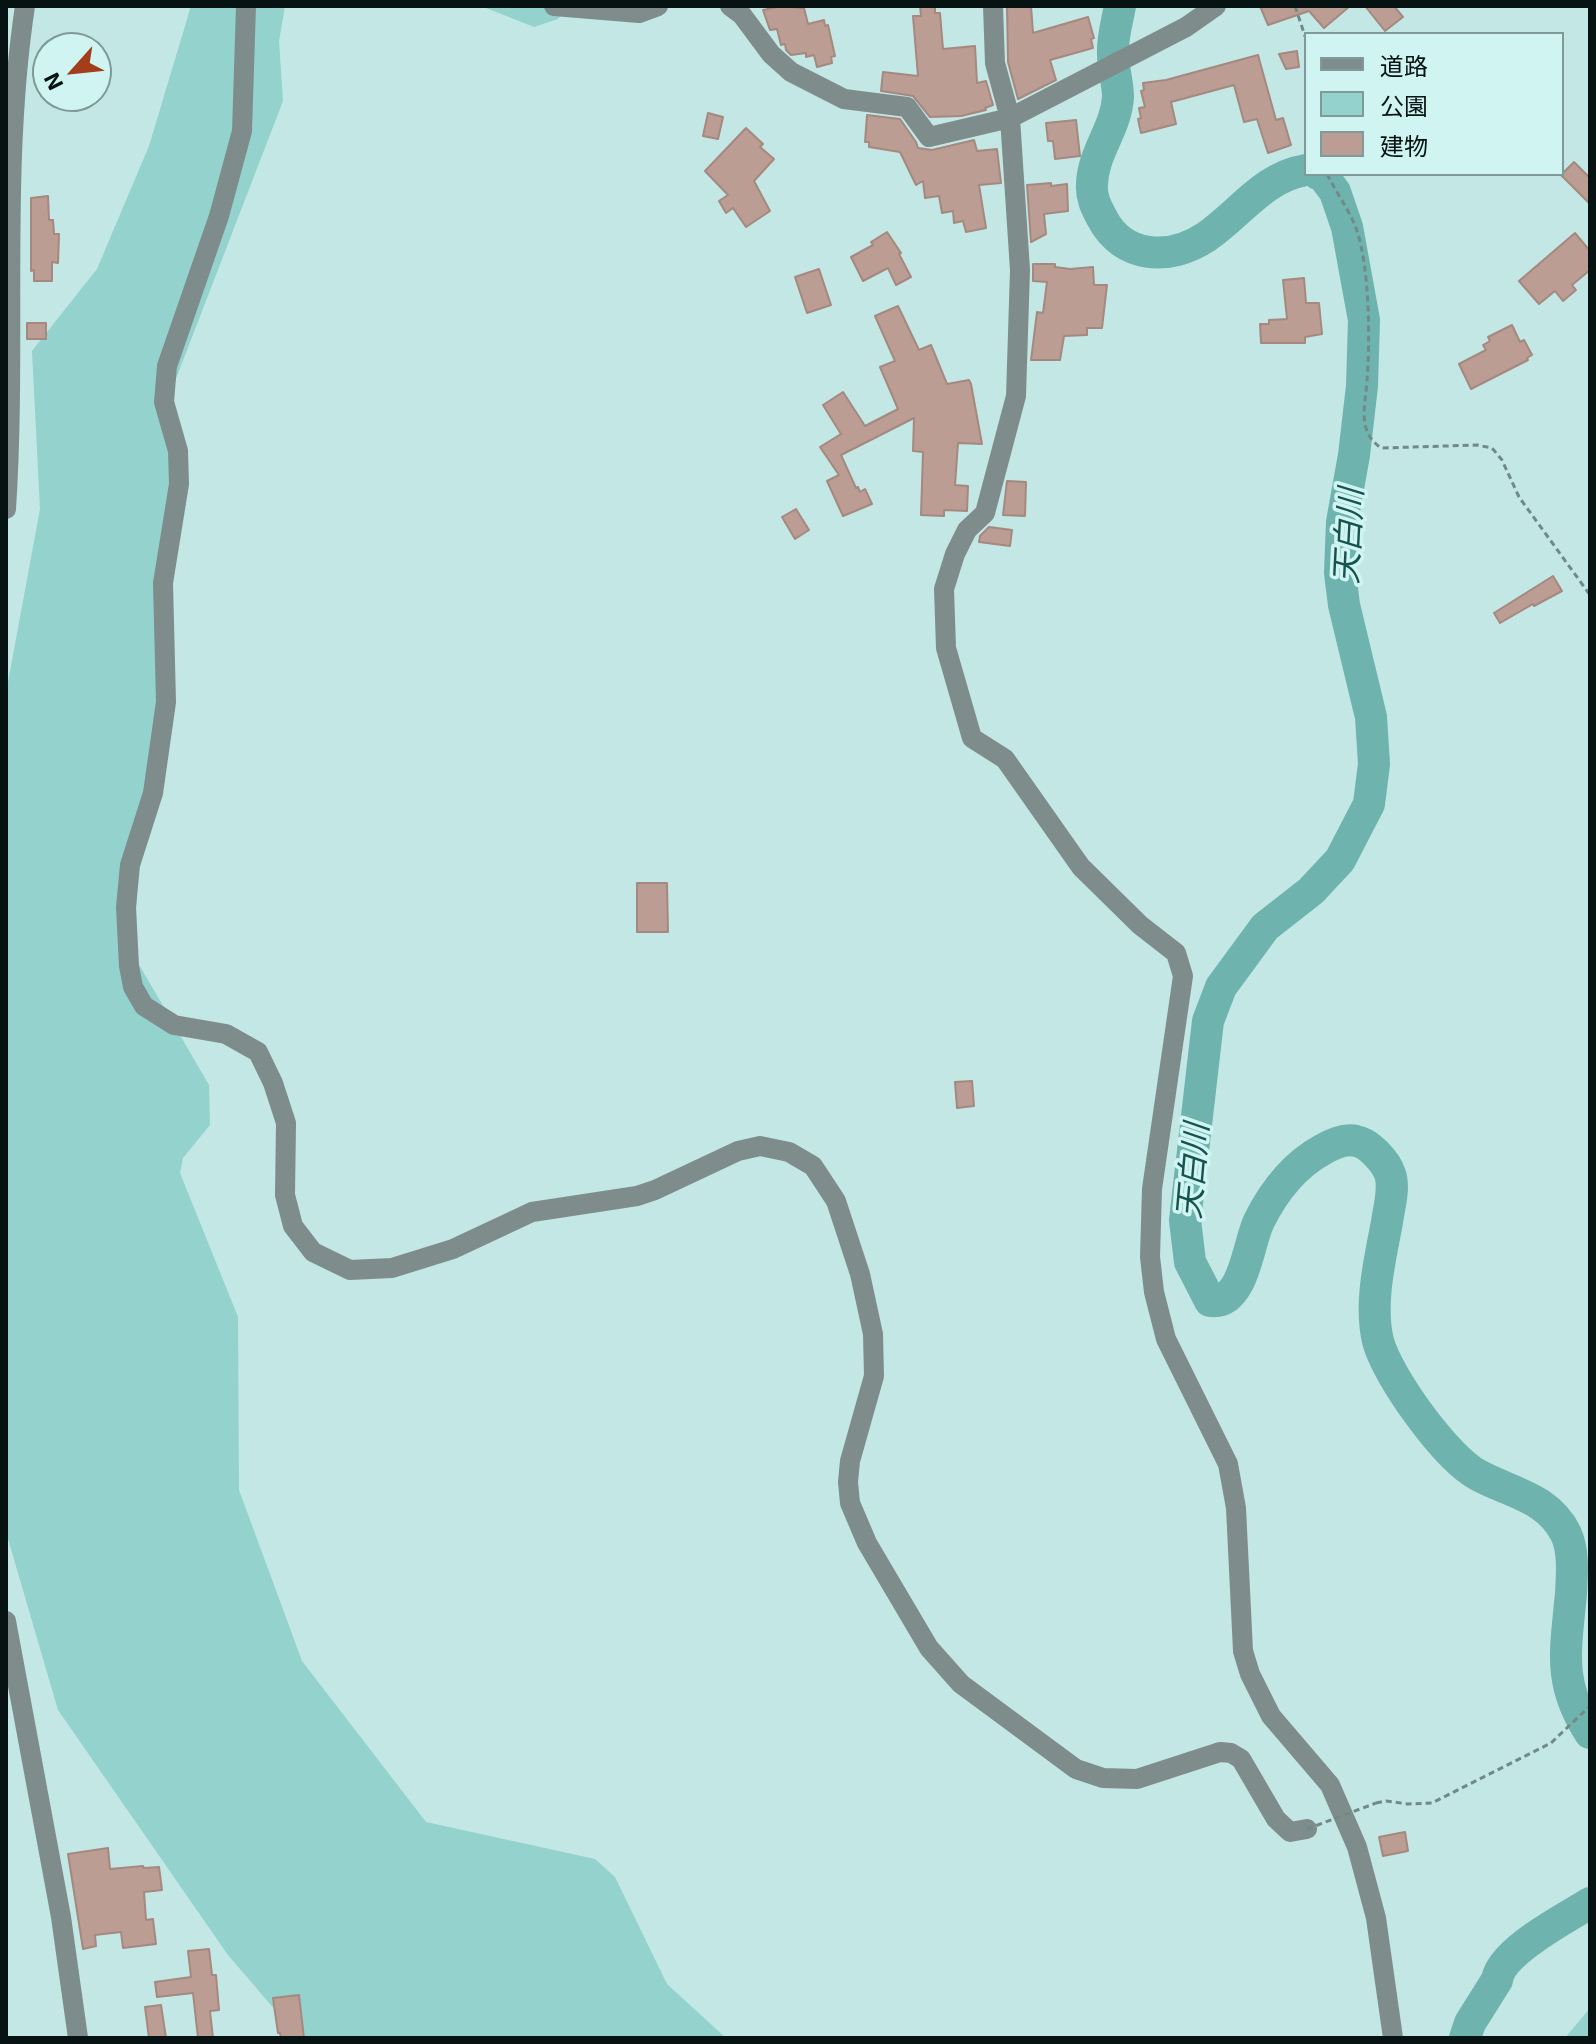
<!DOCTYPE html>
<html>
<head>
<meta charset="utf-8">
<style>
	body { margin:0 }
	#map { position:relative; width:1596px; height:2044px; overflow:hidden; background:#c2e7e4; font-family:"Exo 2","Noto Sans JP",sans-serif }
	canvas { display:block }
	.frame { position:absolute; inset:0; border:8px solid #061312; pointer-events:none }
	.legend { position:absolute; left:1304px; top:32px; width:260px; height:144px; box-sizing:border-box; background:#cff4f1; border:2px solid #7f9a98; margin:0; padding:10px 14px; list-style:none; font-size:24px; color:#061312 }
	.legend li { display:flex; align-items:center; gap:16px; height:40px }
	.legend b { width:40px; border:2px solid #7f9a98 }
	.north { position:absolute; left:32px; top:32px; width:80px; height:80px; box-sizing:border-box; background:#cff4f1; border:2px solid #7f9a98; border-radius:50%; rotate:243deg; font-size:22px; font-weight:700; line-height:32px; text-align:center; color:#061312 }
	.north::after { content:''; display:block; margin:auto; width:28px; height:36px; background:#a43d19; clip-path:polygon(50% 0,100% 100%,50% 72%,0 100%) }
</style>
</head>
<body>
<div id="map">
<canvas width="1596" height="2044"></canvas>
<div class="frame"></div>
<ul class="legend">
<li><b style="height:10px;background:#7e8d8b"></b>道路</li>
<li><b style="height:22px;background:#94d2cd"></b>公園</li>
<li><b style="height:22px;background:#bb9d94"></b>建物</li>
</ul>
<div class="north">N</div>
</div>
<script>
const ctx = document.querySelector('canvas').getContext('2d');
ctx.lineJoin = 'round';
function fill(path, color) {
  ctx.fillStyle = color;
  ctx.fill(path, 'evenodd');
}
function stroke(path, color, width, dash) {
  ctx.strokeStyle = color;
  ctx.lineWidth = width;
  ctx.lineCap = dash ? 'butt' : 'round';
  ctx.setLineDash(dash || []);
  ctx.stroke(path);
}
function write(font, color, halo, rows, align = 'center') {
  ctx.font = font + ' "Exo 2","Noto Sans JP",sans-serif';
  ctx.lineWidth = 7;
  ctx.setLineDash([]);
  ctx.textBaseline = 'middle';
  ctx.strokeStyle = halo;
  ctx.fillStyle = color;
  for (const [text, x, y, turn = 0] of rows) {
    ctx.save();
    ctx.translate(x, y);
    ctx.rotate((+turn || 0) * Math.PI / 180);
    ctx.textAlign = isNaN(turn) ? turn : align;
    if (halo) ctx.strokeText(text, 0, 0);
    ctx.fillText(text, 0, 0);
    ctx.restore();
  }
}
fill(new Path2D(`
	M191 6H285L279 41 283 101 172 389 185 471 164 570 169 626 139 845 134 956 209 1085 210 1125 183 1158 180 1173 238 1317 239 1490 302 1661 426 1822 595 1859 615 1877 667 1984 726 2038H299L228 1955 58 1710 6 1532V693L40 509 32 351 97 269 149 146Z
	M481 6H567L558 19 534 27Z
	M1590 2008V2038H1565Z`), '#94d2cd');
stroke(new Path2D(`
	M1120 6C1117 22 1112 39 1113 54 1113 68 1118 83 1118 97 1116 129 1093 152 1092 184 1091 197 1096 207 1102 218 1123 259 1170 261 1206 237 1240 214 1263 177 1306 170
	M1318 174 1324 177 1335 192 1347 227 1364 320 1362 386 1354 455 1342 522 1340 573 1344 605 1371 717 1374 764 1369 804 1340 860 1311 891 1265 927 1221 987 1208 1021 1185 1220 1190 1262 1210 1301C1244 1306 1248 1243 1259 1221 1274 1191 1293 1166 1322 1150 1332 1144 1345 1138 1356 1141 1369 1143 1386 1162 1390 1174 1395 1188 1389 1207 1387 1222 1380 1260 1369 1303 1378 1341 1387 1376 1446 1458 1478 1475 1511 1493 1548 1497 1566 1534 1574 1551 1572 1575 1571 1593 1566 1650 1557 1682 1590 1733
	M1465 2038 1470 2023 1497 1980C1501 1951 1566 1918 1590 1903`), '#6fb3af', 32);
const building = new Path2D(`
	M782 6 804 8 808 24 824 20 825 26 828 25 835 56 831 57 832 63 817 67 814 55 806 57V53L791 55 786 50 785 44 781 45 777 29 770 30 763 10Z
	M920 6H935V13H940L943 49 975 46 977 83 986 81 993 105 985 108 986 110 961 116 930 117 913 96 881 91 883 72 918 76 913 16H921Z
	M1007 6H1031L1033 33 1088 17 1094 38 1091 39 1093 48 1050 60 1056 80 1018 99 1008 62Z
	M1260 6H1350L1324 28 1309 11 1268 25Z
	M1365 6H1394L1403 17 1385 31Z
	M1297 51 1299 67 1286 69 1279 54Z
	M1258 55 1276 120 1283 118 1291 145 1268 153 1257 119 1244 122 1234 85 1171 102 1176 124 1141 133 1138 119 1141 118 1139 108 1145 107 1141 91 1144 90 1143 83 1166 80Z
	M708 113 723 117 718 139 703 136Z
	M867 115 900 119 916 142 918 148 932 150 974 140 977 151 997 149 1001 183 979 185 986 228 966 232 963 221 954 223 953 211 942 213 939 196 925 198 923 181 916 185 900 152 869 147V142H865Z
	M1076 120 1080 156 1055 159 1053 141H1048L1046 123Z
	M746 128 763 144 760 147 774 159 754 181 770 211 746 227 733 208 726 213 719 201 728 195 705 171Z
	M1574 162 1590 178V204L1561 175Z
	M1051 183V186L1067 184 1068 211 1044 214 1046 234 1031 242 1027 185Z
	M48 196 49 220H53L54 234H59L58 263 52 262V281H34V270L31 271V198Z
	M887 232 901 253 899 254 911 277 896 285 888 268 863 281 851 257 873 245 871 242Z
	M1575 233 1590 251V270L1572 285 1576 290 1563 301 1555 291 1539 304 1519 281Z
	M1033 264H1055V267L1070 269 1093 267 1094 285H1107L1102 328H1087V335L1064 336 1060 360H1031L1037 312 1043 313 1047 282 1033 281Z
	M819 269 831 305 807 313 795 277Z
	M1304 278 1306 303H1319L1322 334 1305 337V343H1261L1260 324H1269V320L1287 319 1283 280Z
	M898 306 919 350 931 345 947 384 969 380 971 384 982 444 958 443 955 485 968 486 967 511 944 510V516L921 515 923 452 913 451 914 418 841 455 856 488 858 487 860 492 865 489 872 504 843 516 827 481 839 475 820 447 841 434 823 405 843 392 865 426 898 409 880 367 895 361 875 316Z
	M27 323H46V339H27Z
	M1512 325 1520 342 1524 340 1532 355 1527 358 1528 360 1471 389 1459 364 1486 350 1483 345 1490 341 1488 337Z
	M1007 481 1026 482 1025 516 1003 515Z
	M796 509 809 530 795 539 782 517Z
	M989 527 1012 530 1010 546 979 542 980 536Z
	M1553 576 1562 591 1534 606 1533 604 1500 623 1494 613Z
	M637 883H667L668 932H637Z
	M972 1081 974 1106 957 1108 955 1082Z
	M1405 1832 1408 1851 1383 1856 1379 1837Z
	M108 1848 110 1869 143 1866 144 1868 159 1867 162 1890 144 1892 146 1920 153 1919 156 1944 123 1948 121 1932 95 1935 96 1946 83 1949 68 1854Z
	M209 1949 212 1975H216L219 2010 210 2011 213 2038H198L193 1993 157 1997 155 1982 191 1977 188 1951Z
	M299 1995 304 2038H281L280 2033H278L273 1998Z
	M161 2005 166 2038H149L145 2007Z`);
fill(building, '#bb9d94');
stroke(building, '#a5887f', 2);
stroke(new Path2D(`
	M1295 6 1306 39
	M1327 174C1336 192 1349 210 1356 228 1370 267 1370 340 1367 381 1365 408 1357 431 1381 448L1477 445 1492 448 1502 460 1519 497 1590 595
	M1376 1803 1386 1801 1408 1804 1432 1803 1551 1743 1590 1706`), '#6f8a88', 3, [6, 4]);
stroke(new Path2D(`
	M246 6 242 131 219 216 167 366 164 402 178 451 179 484 163 583 166 702 153 793 130 865 126 907 129 966 133 987 144 1006 174 1025 226 1034 258 1052 273 1083 286 1123 285 1195 293 1226 313 1252 350 1270 392 1268 453 1249 532 1212 637 1196 655 1190 738 1151 760 1146 789 1152 813 1166 836 1201 860 1274 873 1334 874 1376 850 1461 848 1482 850 1503 867 1543 929 1648 961 1684 1076 1769 1103 1778 1137 1779 1220 1752 1231 1753 1241 1759 1276 1819 1290 1832 1307 1829
	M554 6 639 13 658 6
	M730 6 742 15 771 54 791 72 844 99 907 107 929 137 1010 118 1186 27 1216 6
	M993 6 995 63 1010 118 1020 270 1016 396 985 513 967 530 955 554 944 589 946 648 972 738 1005 759 1081 867 1140 925 1176 953 1183 976 1152 1189 1150 1257 1154 1292 1166 1339 1228 1464 1236 1508 1243 1651 1250 1674 1271 1716 1330 1785 1357 1847 1376 1918 1393 2038
	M6 509C17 341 0 172 25 6
	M6 1621 61 1917 78 2038`), '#7e8d8b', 20);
stroke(new Path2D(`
	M1307 1829 1376 1803`), '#6f8a88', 3, [6, 4]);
write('italic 32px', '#16524f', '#cff4f1', [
	["天白川",1349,536,-87],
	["天白川",1193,1171,-85]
]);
</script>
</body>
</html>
